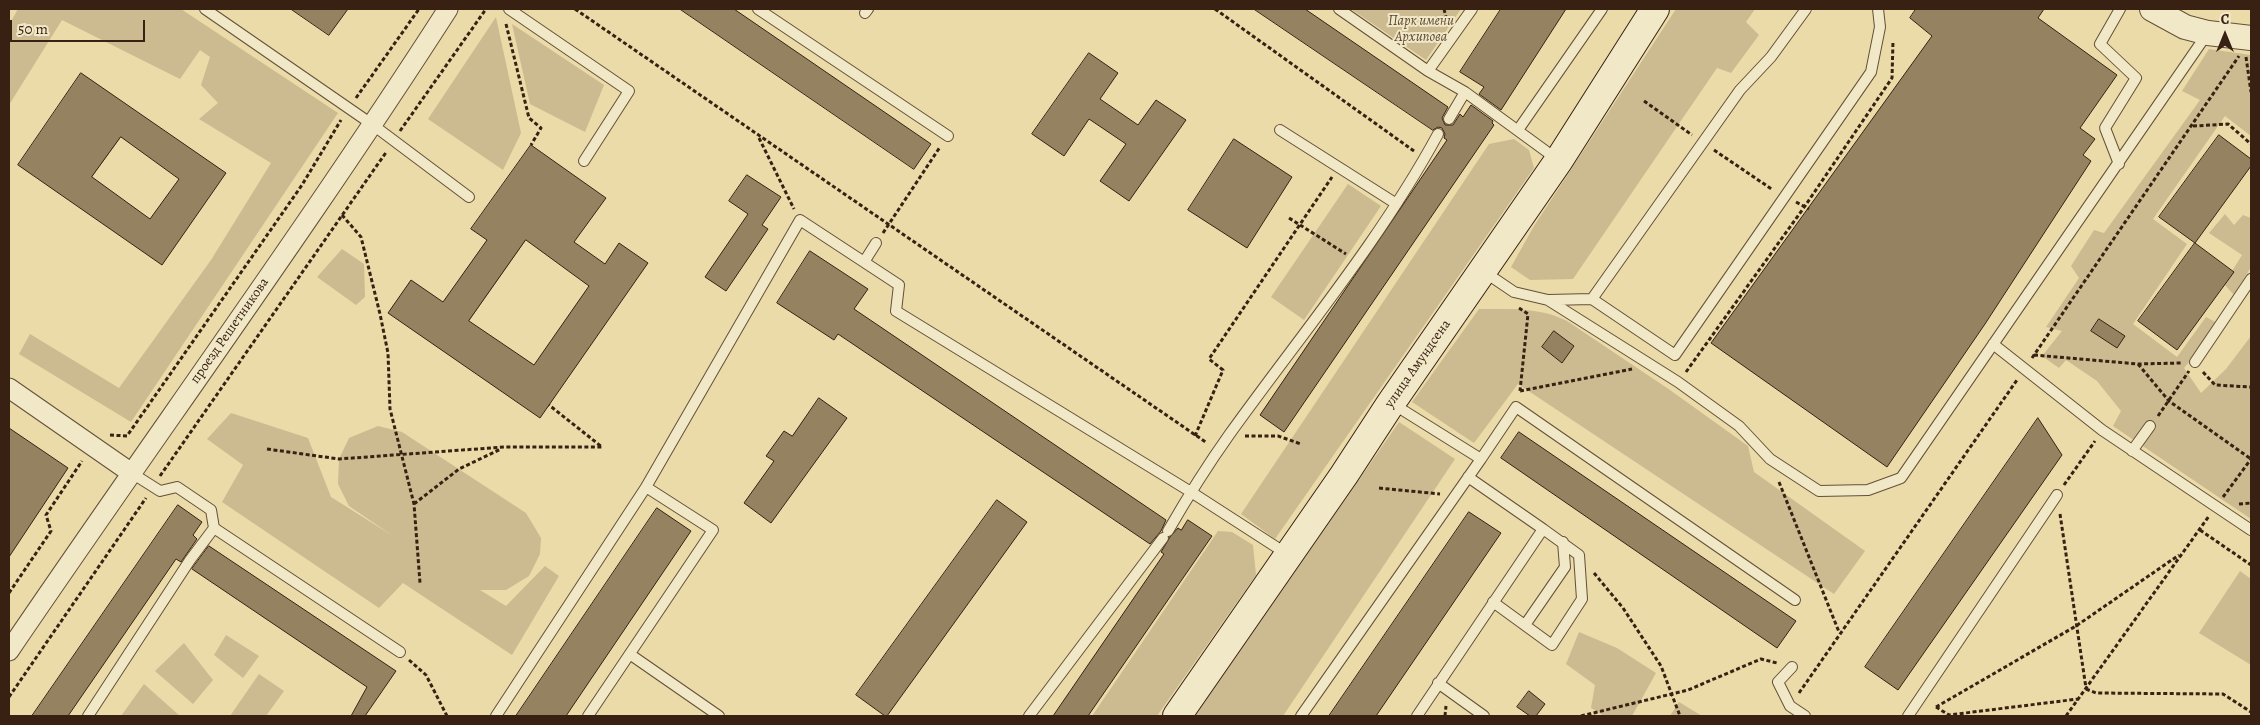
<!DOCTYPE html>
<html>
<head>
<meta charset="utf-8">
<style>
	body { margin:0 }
	#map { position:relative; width:2260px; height:725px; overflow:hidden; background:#eadba9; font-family:Alegreya,serif }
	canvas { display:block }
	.frame { position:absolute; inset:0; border:10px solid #382113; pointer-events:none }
	.north { position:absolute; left:2200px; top:10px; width:50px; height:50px; -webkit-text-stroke:4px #f1e8c7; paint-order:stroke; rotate:0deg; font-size:14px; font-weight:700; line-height:20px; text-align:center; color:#382113 }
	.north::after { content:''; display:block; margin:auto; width:18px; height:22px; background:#382113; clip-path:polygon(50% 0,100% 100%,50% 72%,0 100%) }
	.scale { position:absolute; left:10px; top:20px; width:135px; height:22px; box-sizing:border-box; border:2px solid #382113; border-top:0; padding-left:6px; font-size:15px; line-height:18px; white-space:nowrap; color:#382113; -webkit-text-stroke:4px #f1e8c7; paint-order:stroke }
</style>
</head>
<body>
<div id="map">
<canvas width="2260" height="725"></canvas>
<div class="frame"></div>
<div class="north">С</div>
<div class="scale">50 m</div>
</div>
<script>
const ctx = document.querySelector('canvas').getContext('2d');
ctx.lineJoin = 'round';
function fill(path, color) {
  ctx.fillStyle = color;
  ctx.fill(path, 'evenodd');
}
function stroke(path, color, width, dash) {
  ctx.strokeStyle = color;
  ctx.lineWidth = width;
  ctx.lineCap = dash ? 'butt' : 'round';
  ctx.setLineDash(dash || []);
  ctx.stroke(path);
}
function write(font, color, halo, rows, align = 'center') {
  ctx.font = font + ' Alegreya,serif';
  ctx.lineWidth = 4;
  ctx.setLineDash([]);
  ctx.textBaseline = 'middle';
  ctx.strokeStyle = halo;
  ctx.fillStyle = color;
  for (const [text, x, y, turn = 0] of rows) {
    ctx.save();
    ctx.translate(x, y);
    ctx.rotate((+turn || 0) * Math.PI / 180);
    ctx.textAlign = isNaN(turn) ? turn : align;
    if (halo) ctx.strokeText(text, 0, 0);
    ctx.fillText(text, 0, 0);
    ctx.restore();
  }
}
fill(new Path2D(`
	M18 9H181L338 113 131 422 19 354 30 334 119 388 211 260 271 163 199 119 218 103 201 85 210 57 200 50 180 79 62 20 9 105V25Z
	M1351 9H1461L1426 60Z
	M1676 9H1755L1746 22 1759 35 1731 73 1717 68 1573 279 1530 280 1511 267 1534 226Z
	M496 17 521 133 503 170 428 119Z
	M512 24 604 85 585 132 530 104Z
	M2209 49 2251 55V136L2225 116 2153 219 2187 244 2133 324 2177 357 2206 317 2221 325 2184 368 2201 393 2226 369 2251 336V519L2113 426 2121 411 2097 381 2066 360 2059 368 2042 356 2062 331 2046 327 2079 278 2071 266 2094 230 2104 233 2200 100 2182 91Z
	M1514 139 1529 150 1534 168 1275 539 1241 514 1489 144Z
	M1348 184 1381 206 1304 320 1271 297Z
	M2225 214 2234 225 2243 215 2251 218 2250 241 2251 267 2234 295 2224 284 2242 255 2209 233Z
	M342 249 364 264 365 297 356 305 317 277Z
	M1479 309C1508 309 1541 307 1567 321L1670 390 1748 446 1754 472 1865 551 1834 594 1518 384 1474 443 1412 402Z
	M231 413 308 438 331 497 393 536 349 506 338 484 339 459 349 438 378 426 402 432 526 513 541 538 540 554 529 576 506 590H480L506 606 545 566 559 576 512 655 403 583 379 608 222 502 243 465 207 439Z
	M1399 422 1455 459 1283 716H1195Z
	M1218 531 1232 532 1253 545 1256 575 1157 716H1092Z
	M2240 571 2251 579V665L2199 633Z
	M1579 632 1617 648 1656 673 1632 716H1604L1591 708 1595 685 1566 664Z
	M226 635 259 656 243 678 214 655Z
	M184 643 213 680 193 704 155 671Z
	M259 674 284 691 266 716H230Z
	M144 684 180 716H121Z
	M1679 702 1702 716H1670Z`), '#ccbb90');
const building = new Path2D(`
	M291 9H348L329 35Z
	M680 9H734L931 144 914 169Z
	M1254 9H1305L1448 107 1442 118 1445 125H1453L1460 114 1463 117 1471 105 1493 121 1492 123 1494 125 1284 432 1260 415 1447 140 1444 138 1445 134 1442 128 1438 127 1433 130Z
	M1501 9H1566L1501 110 1479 94 1484 87 1460 72Z
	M1916 9H2044L2038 18 2117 75 2080 128 2095 139 2083 155 2091 161 1985 324 1887 467 1711 343 1932 36 1910 18Z
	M1089 53 1118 73 1100 99 1138 125 1156 100 1186 120 1129 201 1100 181 1126 144 1089 119 1064 156 1032 134Z
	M81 73 226 173 162 265 18 165ZM121 137 179 179 150 219 92 177Z
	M2219 135 2251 159V166L2195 243 2159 217Z
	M1234 139 1292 177 1247 248 1188 210Z
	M531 145 606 198 574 242 605 264 619 243 648 263 540 418 388 313 411 280 443 302 487 240 471 229ZM526 240 589 286 534 365 469 321Z
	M747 175 781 197 762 225 768 229 726 291 705 277 748 214 729 201Z
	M2195 243 2234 272 2177 350 2138 321Z
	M810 251 868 289 854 309 1166 520 1161 531 1150 544 838 334 834 340 777 303Z
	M2099 319 2125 336 2117 348 2091 331Z
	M1554 331 1574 346 1562 363 1542 347Z
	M819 398 847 418 771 523 744 503 774 461 766 456 784 431 792 436Z
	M2038 418 2062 455 1898 690 1865 667Z
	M9 428 68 468 9 557Z
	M1519 432 1796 621 1777 648 1501 458Z
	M997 500 1027 522 887 716H885L856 695Z
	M178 505 202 522 193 535 197 539 181 562 176 559 68 716H32Z
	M657 508 691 531 566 716H516Z
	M1469 512 1501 533 1376 716H1329Z
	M1188 520 1212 536 1088 716H1053L1164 554 1161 552 1170 537 1178 528 1181 530Z
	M209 546 396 671 365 716H351L367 687 192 569Z
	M1529 691 1545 704 1536 716H1530L1517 707Z`);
fill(building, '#958261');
stroke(building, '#382113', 1);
const service = new Path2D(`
	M205 9 373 125 469 197
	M509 9 629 91 584 161
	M758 9 948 136
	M1339 9 1428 71 1465 92 1558 160
	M865 13 868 9
	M1428 71 1472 9
	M1449 119 1465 92
	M1280 130 1395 203
	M1518 130 1602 9
	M2119 164 2105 128 2136 78 2100 44 2120 9
	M864 262 899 285 896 311 1191 492 1287 554
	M1483 271 1514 292 1548 300 1592 299 1675 355 1871 72 1880 27 1878 9
	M1592 299 1740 90 1771 57 1806 9
	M1548 300 1678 382 1739 426 1770 459 1819 491 1868 490 1901 478 2207 34
	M1993 344 2102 430 2251 530
	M2195 362 2251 279
	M2132 451 2150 426
	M1481 459 1516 407 1795 600
	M130 472 160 491 177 487 211 510 214 528 400 652
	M646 487 800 220 864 262 876 243
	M1168 531C1187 498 1207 466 1229 435 1300 336 1380 241 1438 134
	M1493 602 1552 645 1582 599 1579 555 1543 529
	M1525 625 1565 567 1563 542
	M631 655 719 716
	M1792 667 1778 682 1790 706 1805 716
	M1438 683 1484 716
	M88 716 190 560 214 528
	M496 716 646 487 713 530 588 716
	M1029 716 1163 538
	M1301 716 1481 459 1393 404
	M1417 716 1543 529 1468 477
	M1908 716 2057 495`);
const minor = new Path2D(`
	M9 388 130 472
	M9 651C155 436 308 227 448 9`);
const tertiary = new Path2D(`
	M2152 9 2185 27 2208 33 2251 38`);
const secondary = new Path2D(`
	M1177 716 1344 475 1391 403 1559 160 1655 9`);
stroke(service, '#645038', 12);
stroke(minor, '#645038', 21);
stroke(tertiary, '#645038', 26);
stroke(secondary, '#382113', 30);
stroke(new Path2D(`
	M575 9 1207 443
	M1215 9 1414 151
	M1444 9 1447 21
	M506 24 529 118 541 128 531 145
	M2246 57 2251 92
	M356 98 419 9
	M1644 101 1692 135
	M2193 126 2228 124 2251 144
	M400 131 486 9
	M759 138 794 209
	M1714 150 1773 190
	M1796 202 1809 209
	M342 215 361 237 380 314 388 353 390 409 414 504 420 583
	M1289 218 1346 254
	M883 233 940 147
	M1519 308 1528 314 1520 391
	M2034 355 2138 364 2181 363
	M2032 358 2239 56
	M2138 364 2169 401 2251 459
	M1686 372 1805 206 1892 78 1893 41
	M2203 372 2215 385 2251 387
	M1520 391 1632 369
	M2158 416 2189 371
	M110 435 127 436 302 185 341 120
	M1195 436 1223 370 1209 359 1332 177
	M1245 436H1278L1301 444
	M267 449 339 459 504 447H602L549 405
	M160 476 387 151
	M1779 482 1839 632
	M2064 485 2095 441
	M1379 488 1440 494
	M2223 497 2251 459
	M414 504 459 469 501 449
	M2239 504 2251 503
	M2060 514 2086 688
	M2200 530 2251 565
	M1594 573 1623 608 1661 666 1680 716
	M9 593 51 531 46 515 82 461
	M409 660 426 675 447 716
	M2086 689 2096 693 2223 694 2251 712
	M1799 693 2017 380
	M9 697 146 498
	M1936 707 2076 626 2179 555
	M1936 707 1949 715 2078 699
	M1445 716 1446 706
	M1581 716 1688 690 1761 659 1777 663
	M2066 716 2209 516`), '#382113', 3, [4, 2.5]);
stroke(service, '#f1e8c7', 10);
stroke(minor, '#f1e8c7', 19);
stroke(tertiary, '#f1e8c7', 24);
stroke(secondary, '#f1e8c7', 28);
write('italic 14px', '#5d4832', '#f1e8c7', [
	["Парк имени",1421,22],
	["Архипова",1421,38]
]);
write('14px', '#382113', '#f1e8c7', [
	["проезд Решетникова",230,331,-55],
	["улица Амундсена",1418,364,-55]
]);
</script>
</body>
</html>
